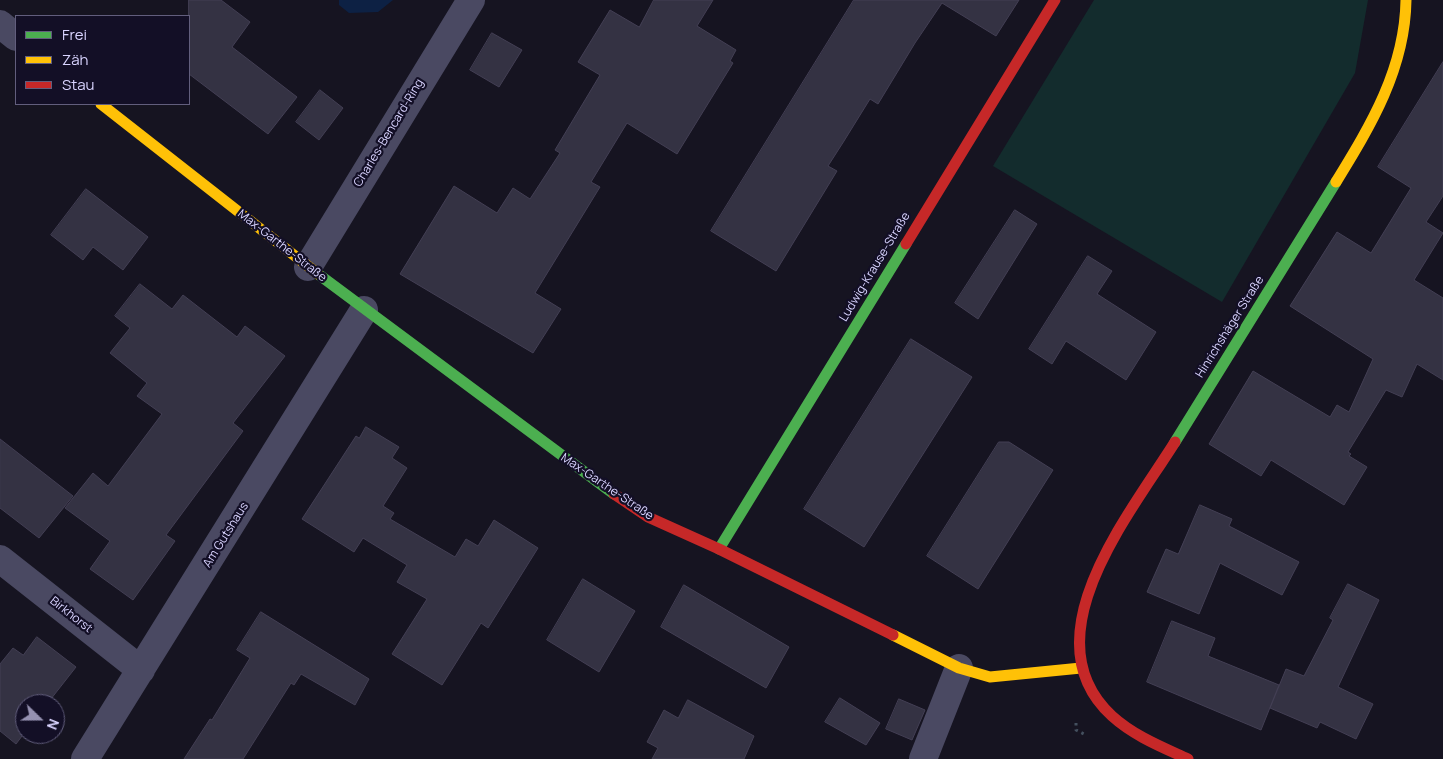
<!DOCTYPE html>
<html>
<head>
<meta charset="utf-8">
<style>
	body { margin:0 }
	#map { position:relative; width:1443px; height:759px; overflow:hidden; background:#161421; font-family:Manrope,sans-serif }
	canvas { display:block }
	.legend { position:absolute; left:15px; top:15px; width:175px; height:90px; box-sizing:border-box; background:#130f26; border:1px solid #625e7d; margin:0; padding:6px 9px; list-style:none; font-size:15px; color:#d9d4ff }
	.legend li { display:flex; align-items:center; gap:10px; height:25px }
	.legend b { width:25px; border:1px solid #625e7d }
	.north { position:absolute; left:15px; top:694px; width:50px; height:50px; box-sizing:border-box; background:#130f26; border:1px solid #625e7d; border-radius:50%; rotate:112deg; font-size:14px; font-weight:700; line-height:20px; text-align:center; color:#d9d4ff }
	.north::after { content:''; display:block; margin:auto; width:18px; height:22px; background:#9591b1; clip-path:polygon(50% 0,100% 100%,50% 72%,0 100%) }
</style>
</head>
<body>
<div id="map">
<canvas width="1443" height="759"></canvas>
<ul class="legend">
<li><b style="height:6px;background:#4caf50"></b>Frei</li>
<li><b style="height:6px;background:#ffc107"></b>Zäh</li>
<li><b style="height:6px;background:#c62828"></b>Stau</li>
</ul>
<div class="north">N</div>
</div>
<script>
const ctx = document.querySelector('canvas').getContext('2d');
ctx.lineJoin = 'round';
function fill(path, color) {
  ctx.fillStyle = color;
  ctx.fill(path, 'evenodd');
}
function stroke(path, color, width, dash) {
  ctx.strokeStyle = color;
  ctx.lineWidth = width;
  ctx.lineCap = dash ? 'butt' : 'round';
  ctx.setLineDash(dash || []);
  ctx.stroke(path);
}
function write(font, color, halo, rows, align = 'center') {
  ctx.font = font + ' Manrope,sans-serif';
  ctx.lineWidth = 4.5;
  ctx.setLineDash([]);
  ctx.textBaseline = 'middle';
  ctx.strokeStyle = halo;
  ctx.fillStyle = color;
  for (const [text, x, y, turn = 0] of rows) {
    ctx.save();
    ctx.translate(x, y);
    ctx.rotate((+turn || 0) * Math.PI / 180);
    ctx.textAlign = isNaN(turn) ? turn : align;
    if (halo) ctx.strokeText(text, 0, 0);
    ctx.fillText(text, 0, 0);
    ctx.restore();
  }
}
fill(new Path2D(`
	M1094 0H1368L1355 73 1222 302 993 166Z`), '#132c2d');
fill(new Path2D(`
	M339 0H393L378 12 349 13 339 5Z`), '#0d2144');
const building = new Path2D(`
	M189 0H221L250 22 232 47 297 97 268 134 189 74Z
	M654 0H713L697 26 736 50 730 61 733 63 677 154 627 123 591 182 600 187 535 293 561 309 533 353 400 274 454 186 497 213 513 188 530 199 560 153 555 150 600 75 578 62 610 10 639 27Z
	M854 0H1019L996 36 942 3 915 43 878 104 870 99 844 141 828 166 837 171 776 271 711 231Z
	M492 33 522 50 499 87 470 70Z
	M1443 62V196L1426 222 1443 233 1414 280 1443 298V380L1417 364 1402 397 1386 390 1348 452 1351 454 1349 456 1367 467 1344 505 1271 460 1261 476 1209 444 1253 371 1330 417 1337 405 1349 412 1373 359 1290 306 1337 232 1371 253 1411 188 1378 167Z
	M320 90 343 108 319 140 296 122Z
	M86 189 148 237 123 270 93 247 83 260 51 235Z
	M1015 210 1037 224 978 319 955 303Z
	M1088 256 1112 271 1097 294 1156 332 1126 380 1066 341 1052 364 1029 349Z
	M140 284 172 309 183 295 237 337 245 326 285 356 233 423 243 431 166 535 175 541 133 600 90 569 110 541 65 508 93 473 108 486 162 414 137 396 147 383 110 353 130 328 115 316Z
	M911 339 972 377 864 547 804 509Z
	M366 427 399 447 392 458 407 468 383 506 394 513 390 519 455 557 466 539 478 546 494 520 538 548 488 628 481 623 442 685 392 654 427 599 397 582 407 565 363 538 354 552 302 519 356 436 359 438Z
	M0 439 73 496 39 538 0 508Z
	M999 442H1009L1053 470 978 589 927 556Z
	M1200 505 1232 519 1229 526 1299 562 1282 595 1220 563 1199 614 1147 592 1166 549 1178 554Z
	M583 579 635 611 599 672 547 640Z
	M1348 584 1379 600 1338 687 1373 704 1356 739 1320 722 1317 728 1270 708 1286 669 1304 676 1333 620 1330 618Z
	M684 585 789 647 766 688 661 627Z
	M261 612 369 679 355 705 301 674 294 685 291 683 243 759H184L210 719 212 720 250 658 237 650Z
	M1172 621 1215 638 1208 656 1279 685 1261 730 1147 682Z
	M37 637 76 667 47 704H25V732L16 744 0 731V664L13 648 23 655Z
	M840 698 880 723 866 745 825 722Z
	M899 699 925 710 912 740 886 729Z
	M688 700 754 736 744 759H652L658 748 647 742 664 710 678 718Z`);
fill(building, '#343243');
stroke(building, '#433f54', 1);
stroke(new Path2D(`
	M1076 723V730L1084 734`), '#44505f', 3, [2.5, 4]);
stroke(new Path2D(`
	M0 24 16 37
	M308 267 471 0
	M0 559 141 670
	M85 759 364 310
	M923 759 959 668`), '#4a4962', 28);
stroke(new Path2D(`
	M318 274 614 494
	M1175 442 1336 182
	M719 549 906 244`), '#4caf50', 11);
stroke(new Path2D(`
	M101 104 318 274
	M1336 182C1371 125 1405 69 1406 0
	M893 635 959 668 990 677 1081 668`), '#ffc107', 11);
stroke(new Path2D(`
	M906 244 1055 0
	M1175 442C1130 514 1027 638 1112 716 1134 736 1162 747 1188 759
	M614 494 648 517 719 549 893 635`), '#c62828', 11);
write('12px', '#d9d4ff', '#130f26', [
	["Charles-Bencard-Ring",389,133,-59],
	["Max-Garthe-Straße",282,246,38],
	["Ludwig-Krause-Straße",875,267,-59],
	["Hinrichshäger Straße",1230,327,-58],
	["Max-Garthe-Straße",607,487,34],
	["Am Gutshaus",226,535,-58],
	["Birkhorst",71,615,38]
]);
</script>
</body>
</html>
